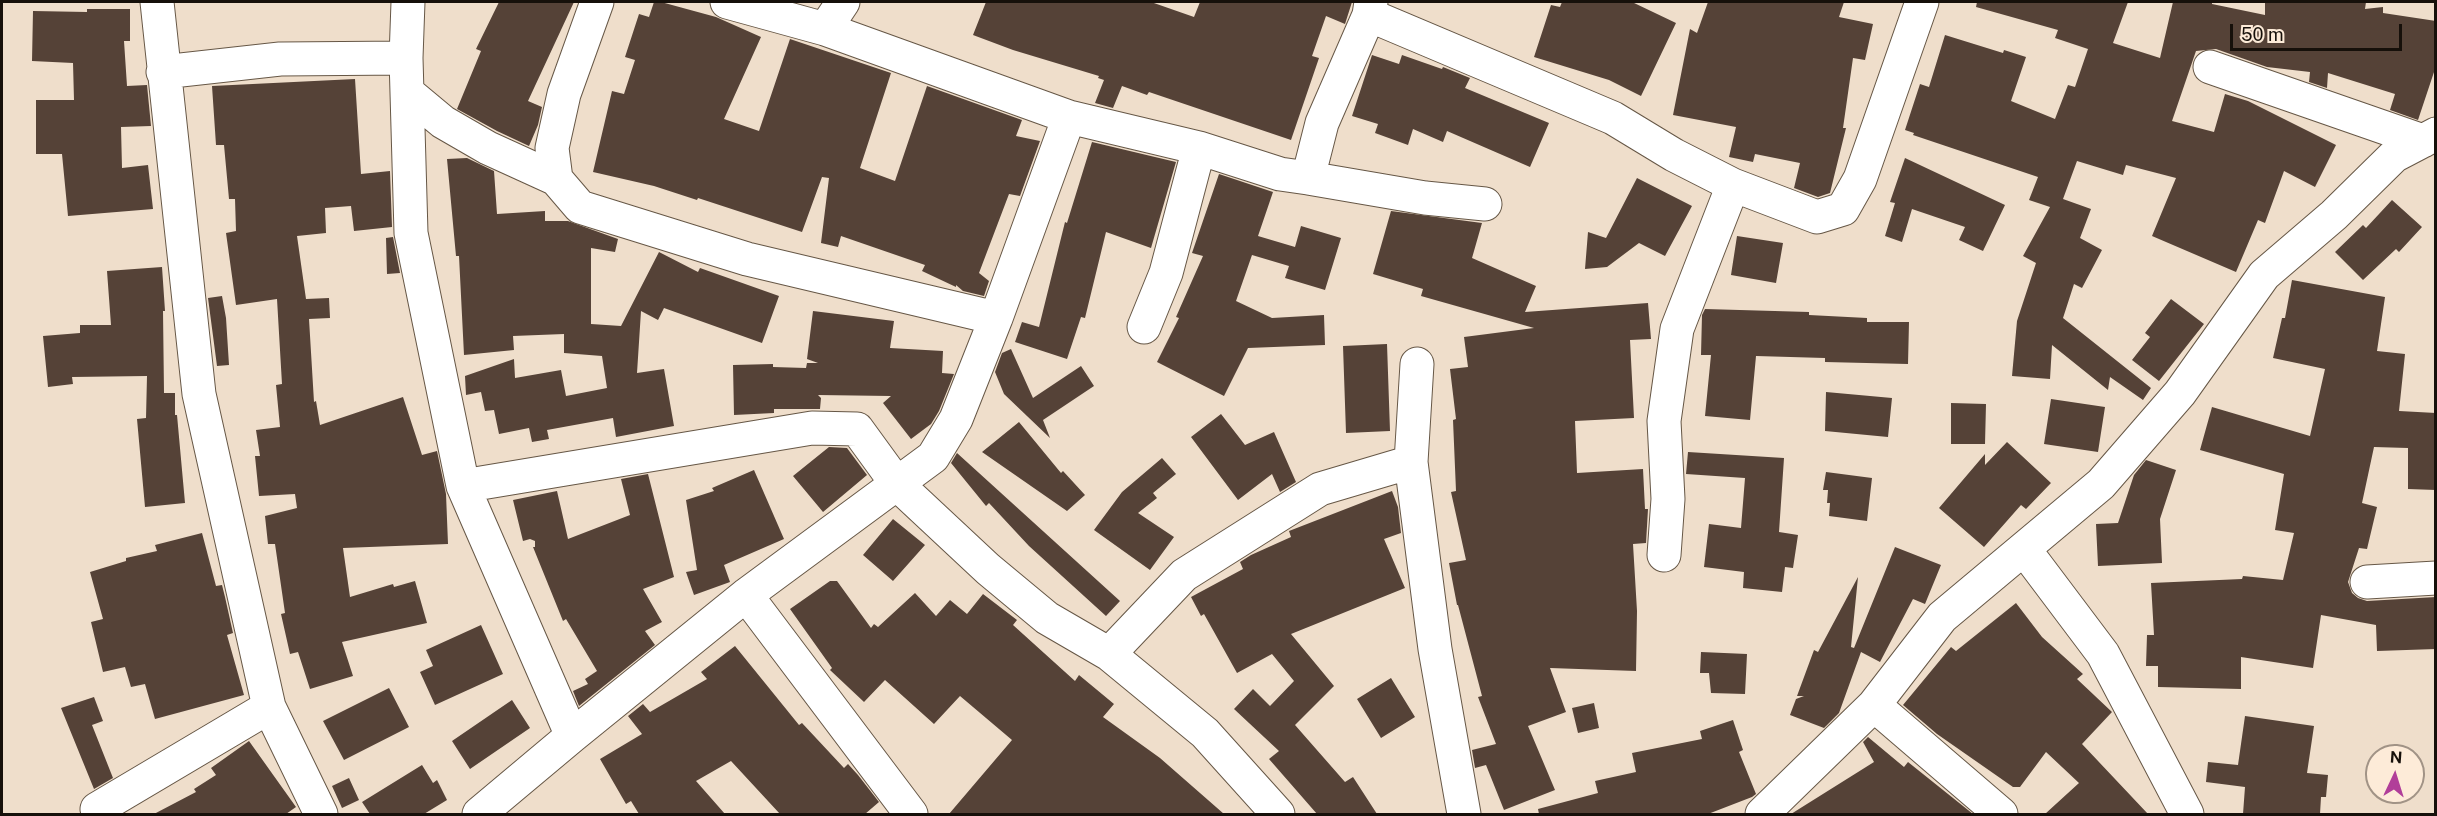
<!DOCTYPE html>
<html>
<head>
<meta charset="utf-8">
<style>
	body { margin:0 }
	#map { position:relative; width:2437px; height:816px; overflow:hidden; background:#efdecb; font-family:"Public Sans",sans-serif }
	canvas { display:block }
	.frame { position:absolute; inset:0; border:3px solid #16100a; pointer-events:none }
	.north { position:absolute; left:2365px; top:744px; width:60px; height:60px; box-sizing:border-box; background:#fdebd8; border:2px solid #a19386; border-radius:50%; rotate:4deg; font-size:16px; font-weight:700; line-height:24px; text-align:center; color:#16100a }
	.north::after { content:''; display:block; margin:auto; width:21px; height:27px; background:#b13e99; clip-path:polygon(50% 0,100% 100%,50% 72%,0 100%) }
	.scale { position:absolute; left:2230px; top:24px; width:172px; height:27px; box-sizing:border-box; border:3px solid #16100a; border-top:0; padding-left:8px; font-size:18px; line-height:21px; white-space:nowrap; color:#16100a; -webkit-text-stroke:4px #fdebd8; paint-order:stroke }
</style>
</head>
<body>
<div id="map">
<canvas width="2437" height="816"></canvas>
<div class="frame"></div>
<div class="north">N</div>
<div class="scale">50 m</div>
</div>
<script>
const ctx = document.querySelector('canvas').getContext('2d');
ctx.lineJoin = 'round';
function fill(path, color) {
  ctx.fillStyle = color;
  ctx.fill(path, 'evenodd');
}
function stroke(path, color, width, dash) {
  ctx.strokeStyle = color;
  ctx.lineWidth = width;
  ctx.lineCap = dash ? 'butt' : 'round';
  ctx.setLineDash(dash || []);
  ctx.stroke(path);
}
fill(new Path2D(`
	M499 2H574L528 101 542 107 538 125 529 146 497 131 457 109 481 51 476 49Z
	M654 2H661L716 17 761 37 724 119 759 131 790 39 891 73 860 168 895 181 927 86 1022 120 1016 136 1040 141 1020 196 1009 194 979 273 989 281 984 296 963 291 956 285V287L922 271 925 265 841 236 838 247 821 243 829 178 822 177 802 232 698 198 697 200 654 186 593 172 612 91 624 94 635 60 625 57 639 14 649 17Z
	M986 2H1151L1194 17 1200 2H1352L1345 24 1326 16 1312 56 1319 58 1291 140 1149 92 1147 95 1122 86 1113 108 1095 103 1104 80 1098 78 1099 76 1013 50 973 35Z
	M1562 2H1632L1676 23 1641 96 1609 80 1534 57 1551 5 1560 7Z
	M1708 2H1844L1839 17 1873 24 1865 60 1853 58 1843 128H1846L1830 193 1818 197 1794 188 1800 163 1755 154 1753 162 1729 157 1736 127 1673 115 1690 29 1697 33Z
	M1977 2H2128L2113 43 2160 58 2173 2H2212V4L2265 15V2H2366L2365 9 2383 7V13L2436 21V66L2418 120 2390 110 2395 94 2328 73 2327 88 2309 82 2310 72 2267 67 2216 49 2196 51 2172 121 2214 132 2225 94 2248 101 2336 145 2315 187 2284 171 2265 223 2258 220 2236 272 2152 236 2176 178 2126 165 2123 175 2077 161 2063 199 2091 209 2080 238 2102 250 2082 288 2074 284 2063 318 2151 388 2143 400 2110 377 2108 390 2052 345 2050 379 2012 376 2017 321 2036 263 2023 256 2050 207 2029 200 2038 177 1913 135 1914 133 1905 130 1920 84 1929 87 1945 35 2003 53 2004 50 2026 57 2011 101 2055 119 2068 85 2075 87 2088 49 2055 38 2058 30 1976 7Z
	M87 9H130V41H124L127 86 147 85 151 126 121 127 122 168 148 165 153 209 68 216 62 154H36V100H74L73 63 32 61 33 11 87 12Z
	M1372 55 1399 64 1402 55 1442 69 1443 67 1470 78 1465 88 1549 123 1530 167 1447 131 1443 142 1413 129 1408 145 1375 133 1378 124 1352 116Z
	M355 79 361 174 390 171 392 227 354 231 351 206 325 208 326 233 297 236 306 299 329 298 330 318 309 319 314 402 316 401 320 425 403 397 422 455 437 451 446 494 448 544 343 548 350 597 393 584 394 587 415 581 427 623 342 642 353 676 310 689 298 652 290 654 281 614 285 613 275 544H268L265 516 297 508 295 494 259 496 255 456H260L256 430 280 427 276 385 282 384 277 299 236 305 226 233 236 231 235 199H229L224 145H216L212 86Z
	M1092 142 1176 162 1151 248 1106 232 1085 318 1081 317 1067 359 1015 342 1022 322 1039 327 1065 222 1067 223Z
	M467 158 494 171 497 214 545 211V221H568L618 239 615 252 591 248V324L621 326 659 252 698 272 700 268 779 296 762 343 664 308 658 320 641 311 637 373 664 369 674 426 616 437 613 418 547 430 549 439 532 442 529 428 499 434 494 410 485 411 481 392 466 395 465 376 514 359 515 378 561 370 566 396 607 388 602 356 564 353V334L513 336 514 350 464 355 459 256H456L447 159Z
	M1905 158 2005 205 1983 251 1959 240 1965 227 1912 209 1902 242 1885 236 1895 203 1890 202Z
	M1219 174 1273 192 1258 236 1295 247 1301 226 1341 238 1325 290 1285 278 1289 266 1252 255 1236 301 1272 318 1324 315 1325 345 1248 348 1224 396 1157 362 1179 318 1176 317 1203 256 1192 253Z
	M1637 178 1692 206 1665 256 1639 243 1607 267 1585 269 1588 232 1606 238Z
	M2392 200 2422 227 2399 252 2396 249 2363 280 2335 252 2363 225 2366 228Z
	M1391 211 1482 223 1472 258 1536 286 1525 312 1648 303 1651 339 1630 340 1634 418 1575 421 1577 473 1643 469 1645 509H1648L1646 543 1633 544 1637 611 1636 671 1550 668 1566 712 1528 726 1555 790 1504 810 1486 765 1475 768 1472 750 1496 744 1478 697 1482 696 1458 605H1457L1449 563 1466 560 1451 492 1456 491 1453 420 1456 419 1450 369 1468 367 1464 337 1534 328 1421 296 1423 289 1373 274Z
	M1737 236 1783 243 1776 283 1731 275Z
	M393 237 400 273 387 274 386 238Z
	M162 267 165 311H163L164 393H175V415H177L185 503 145 507 137 419 146 418 147 376 72 377 73 384 48 387 43 336 80 333V325H111L107 271Z
	M2292 280 2385 297 2377 351 2405 354 2399 411 2436 413V490L2408 489V448L2374 447 2362 503 2377 507 2367 549 2359 548 2348 582 2352 593 2358 598 2367 601 2436 597V649L2377 651 2376 625 2321 615 2313 668 2241 657V689L2158 687V666H2146L2147 635H2154L2151 583 2242 579 2243 576 2283 580 2294 533 2275 530 2284 474 2200 450 2212 407 2310 436 2325 369 2273 358 2282 318H2285Z
	M222 296 226 318 229 365 217 366 208 298Z
	M2171 299 2204 324 2159 381 2132 360 2150 337 2145 333Z
	M1705 309 1809 312V315L1867 318V322H1909L1908 364 1825 362V358L1756 356 1750 420 1705 416 1711 355H1701L1702 315Z
	M813 311 894 321 890 348 943 351 942 373 954 374 939 411 931 424 911 439 883 403 891 396 818 395 821 398 820 409H774V413L734 415 733 365 773 364V367L806 368 807 363H818L807 359Z
	M1387 344 1390 431 1346 433 1343 346Z
	M1011 349 1033 398 1081 366 1094 386 1043 420 1050 438 1004 394 995 372 1002 353Z
	M1826 392 1892 398 1888 437 1825 431Z
	M2051 399 2105 407 2098 452 2044 444Z
	M1951 403 1986 404 1985 444H1951Z
	M1221 414 1245 445 1274 432 1296 482 1280 492 1272 474 1238 500 1191 437Z
	M1019 422 1061 473 1063 471 1085 495 1067 511 982 452Z
	M2007 442 2051 483 2026 509 2021 505 1984 547 1939 508 1985 454V465Z
	M829 447 847 448 867 475 823 512 793 476Z
	M1688 452 1784 458 1779 532 1798 535 1793 568 1785 567 1782 592 1743 588 1744 572 1704 567 1709 524 1741 528 1745 478 1686 474Z
	M957 453 1120 601 1106 616 1029 546 989 503 986 506 951 463Z
	M1162 458 1176 474 1153 493 1157 498 1138 513 1174 537 1150 570 1094 530 1122 492Z
	M2146 460 2176 470 2160 519 2162 563 2098 566 2096 524 2118 523 2134 475Z
	M754 470 784 539 724 565 730 582 694 595 686 572 697 570 686 500 714 491 712 488Z
	M1826 472 1872 478 1867 521 1829 516 1830 503H1827L1828 490H1823Z
	M648 474 674 577 643 589 662 622 645 631 655 645 579 706 573 691 588 684 585 679 597 671 566 619 563 621 533 547H535V541L530 539 523 541 513 500 557 491 568 539 630 515 621 479Z
	M1392 491 1398 507 1401 533 1384 539 1405 588 1291 634 1334 686 1295 725 1345 782 1353 777 1377 814H1317L1269 759 1279 751 1234 709 1253 689 1270 706 1294 681 1272 654 1237 673 1204 614 1201 616 1191 597 1243 569 1240 562 1251 555 1291 537 1289 531Z
	M893 519 925 545 893 581 863 555Z
	M202 533 216 586 222 585 225 597 233 633 227 635 244 695 155 719 145 684 131 687 125 667 103 672 91 622 103 619 90 572 126 561V558L157 551 155 545Z
	M1895 547 1941 565 1925 604 1913 599 1880 662 1861 652 1839 713 1824 728 1790 715 1796 699 1804 696H1797L1814 650 1818 652 1858 577 1851 647 1854 648Z
	M830 581H837L871 628 874 624 878 627 915 593 936 616 950 600 967 614 983 594 1017 620 1013 625 1075 681 1079 675 1114 704 1103 717 1160 758 1224 814H949L1012 740 960 696 934 724 885 680 864 702 830 670 832 668 790 609Z
	M2016 603 2042 637 2083 674 2077 679 2112 712 2082 744 2148 814H2045L2079 783 2046 752 2020 787H2013L1937 734 1903 705 1951 647 1956 651Z
	M481 625 503 674 435 705 420 672 433 666 426 650Z
	M735 646 799 725 802 723 844 768 848 764 858 775 879 802 865 814H780L731 761 696 781 725 814H639L631 801 626 804 600 759 642 734 628 716 643 704 650 712 707 679 701 672Z
	M1701 652 1747 654 1745 694 1711 693 1709 673H1700Z
	M1391 678 1415 717 1381 738 1357 699Z
	M389 688 409 727 344 760 323 721Z
	M94 697 103 721 92 725 113 778 94 789 61 708Z
	M512 700 530 728 470 769 452 741Z
	M1594 703 1599 728 1578 733 1572 708Z
	M2245 716 2314 726 2307 773 2328 775 2326 797H2321L2320 814H2243L2245 787 2206 782 2208 762 2238 765Z
	M1733 720 1743 750 1739 752 1756 794 1752 797 1708 814H1539L1538 809 1598 793 1595 781 1636 772 1632 753 1702 739 1700 731Z
	M1868 737 1904 767 1908 762 1973 814H1791L1874 762 1863 742Z
	M249 741 296 807 286 814H154L196 792 194 789 216 775 211 768Z
	M422 765 433 783 437 780 447 800 424 814H370L362 802Z
	M349 778 359 800 342 808 332 786Z`), '#554237');
const minor = new Path2D(`
	M157 2 199 394 269 707 321 814
	M408 2 406 58 411 233 463 486 572 736
	M597 2 564 94 552 148 556 179 580 207 747 259 996 318
	M727 2 825 29 1069 117 1199 148 1280 174 1308 178 1322 123 1369 15 1371 2
	M1369 15 1613 118 1674 155 1733 185 1817 217 1843 209 1860 179 1922 2
	M825 29 843 2
	M2210 67 2423 141
	M163 72 280 59 406 58
	M407 92 443 122 488 148 556 179
	M1308 178 1425 198 1485 204
	M1144 327 1166 273 1199 148
	M1417 364 1411 462 1435 649 1464 814
	M463 486 812 428 857 429 897 484 988 569 1047 618 1109 654 1205 733 1278 814
	M2024 549 2103 654 2187 814
	M1664 555 1668 499 1664 421 1677 329 1733 185
	M2367 582 2436 578
	M746 595 911 814
	M1109 654 1184 575 1320 489 1411 462
	M1874 705 2001 814
	M97 809 269 707
	M479 814 572 736 746 595 933 457 956 419 996 318 1069 117
	M1762 814 1874 705 1942 617 2101 484 2180 393 2264 275 2334 215 2394 156 2436 134`);
stroke(minor, '#665746', 35);
stroke(minor, '#fff', 33);
</script>
</body>
</html>
